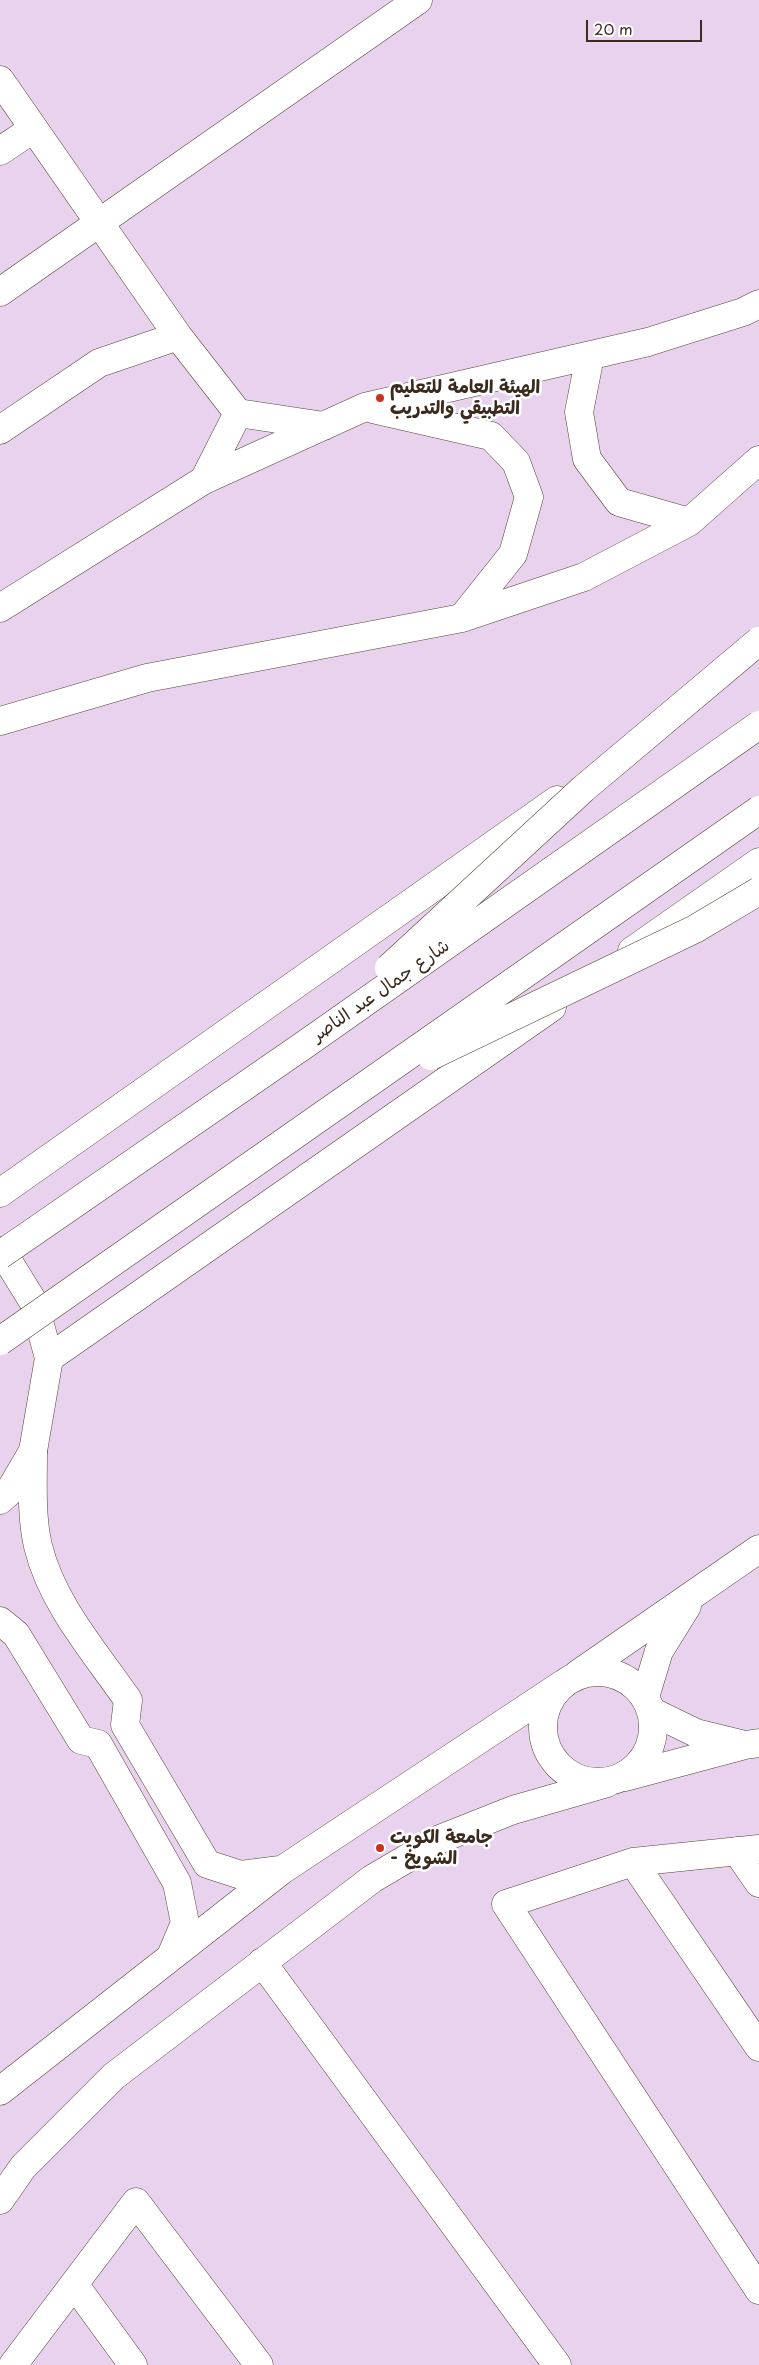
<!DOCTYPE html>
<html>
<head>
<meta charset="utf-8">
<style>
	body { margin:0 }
	#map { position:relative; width:759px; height:2365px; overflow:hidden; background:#e8e2c0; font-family:"Playpen Sans",sans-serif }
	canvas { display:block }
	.scale { position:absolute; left:586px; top:20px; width:116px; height:22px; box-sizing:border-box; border:2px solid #3b2a1e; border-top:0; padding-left:6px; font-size:15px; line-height:18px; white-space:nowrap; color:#3b2a1e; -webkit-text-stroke:4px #fff; paint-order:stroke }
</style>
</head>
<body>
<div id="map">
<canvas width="759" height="2365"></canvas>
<div class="scale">20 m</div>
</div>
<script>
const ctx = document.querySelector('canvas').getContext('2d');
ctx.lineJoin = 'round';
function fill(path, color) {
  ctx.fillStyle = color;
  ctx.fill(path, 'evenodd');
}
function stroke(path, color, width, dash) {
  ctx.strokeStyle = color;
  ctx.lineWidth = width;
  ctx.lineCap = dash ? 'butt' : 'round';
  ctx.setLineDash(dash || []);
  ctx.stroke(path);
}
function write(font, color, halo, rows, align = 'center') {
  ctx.font = font + ' "Playpen Sans","Playpen Sans Arabic",sans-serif';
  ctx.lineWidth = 5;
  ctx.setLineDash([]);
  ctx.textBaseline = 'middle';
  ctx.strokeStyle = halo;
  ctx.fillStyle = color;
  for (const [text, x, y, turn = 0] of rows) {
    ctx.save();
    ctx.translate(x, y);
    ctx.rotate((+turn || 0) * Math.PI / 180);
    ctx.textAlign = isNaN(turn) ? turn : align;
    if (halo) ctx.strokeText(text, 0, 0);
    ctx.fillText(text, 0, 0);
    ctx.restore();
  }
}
fill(new Path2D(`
	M0 0H759V2365H0Z`), '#e9d2ed');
const minor = new Path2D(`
	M0 80 178 336 238 413 324 426
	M0 151 33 129
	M0 292 418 0
	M590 356 579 412 587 459 619 502 689 522
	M373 409 491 436 516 462 529 497 513 554 462 618
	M0 430 99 363 178 336
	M204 480 238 413
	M0 608 204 480 365 407 648 342 743 312 759 304
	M0 721 147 678 462 618 584 577 689 522 759 460
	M33 1451C33 1482 31 1516 38 1546 52 1604 95 1652 128 1700L125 1725 207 1864 241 1875 280 1870
	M0 1621 16 1634 81 1740 98 1744 177 1883 185 1923 171 1956
	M543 1727a55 55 0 1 1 110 0a55 55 0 1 1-110 0Z
	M578 1674 759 1549
	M645 1697 659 1651 687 1606
	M651 1711 696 1733 741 1744
	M625 1777 745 1745 759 1743
	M759 1849 633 1862 506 1904 759 2290
	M737 1851 759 1883
	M633 1862 759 2047
	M262 1962 557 2365
	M0 2091 282 1870 563 1684
	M0 2200 23 2167 114 2076 372 1879 440 1839 513 1810 607 1783
	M74 2284 133 2365
	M13 2365 136 2202 259 2365`);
const major = new Path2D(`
	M632 951 759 862
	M0 1193 557 800
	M0 1251 5 1256 34 1303 49 1358 33 1451 9 1492 0 1500
	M49 1358 552 1007`);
stroke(minor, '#554636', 29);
stroke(major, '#554636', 29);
stroke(minor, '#fff', 28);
stroke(major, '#fff', 28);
const highwayBridge = new Path2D(`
	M389 968 583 789 759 641
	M431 1056 695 929 759 891
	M0 1255 307 1043 759 725
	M0 1341 759 810`);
stroke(highwayBridge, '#554636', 29, []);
stroke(highwayBridge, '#fff', 28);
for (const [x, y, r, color] of [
	[380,398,5,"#c8321e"],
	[380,1848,5,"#c8321e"]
]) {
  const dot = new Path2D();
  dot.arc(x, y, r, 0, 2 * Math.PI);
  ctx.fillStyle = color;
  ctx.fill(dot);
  stroke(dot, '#fff', 2);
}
write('bold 18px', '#3b2a1e', '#fff', [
	["الهيئة العامة للتعليم",390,388],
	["التطبيقي والتدريب",390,409],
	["جامعة الكويت",390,1838],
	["- الشويخ",390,1859]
], 'left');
write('18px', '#3b2a1e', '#fff', [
	["شارع جمال عبد الناصر",381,991,-35]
]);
</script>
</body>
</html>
